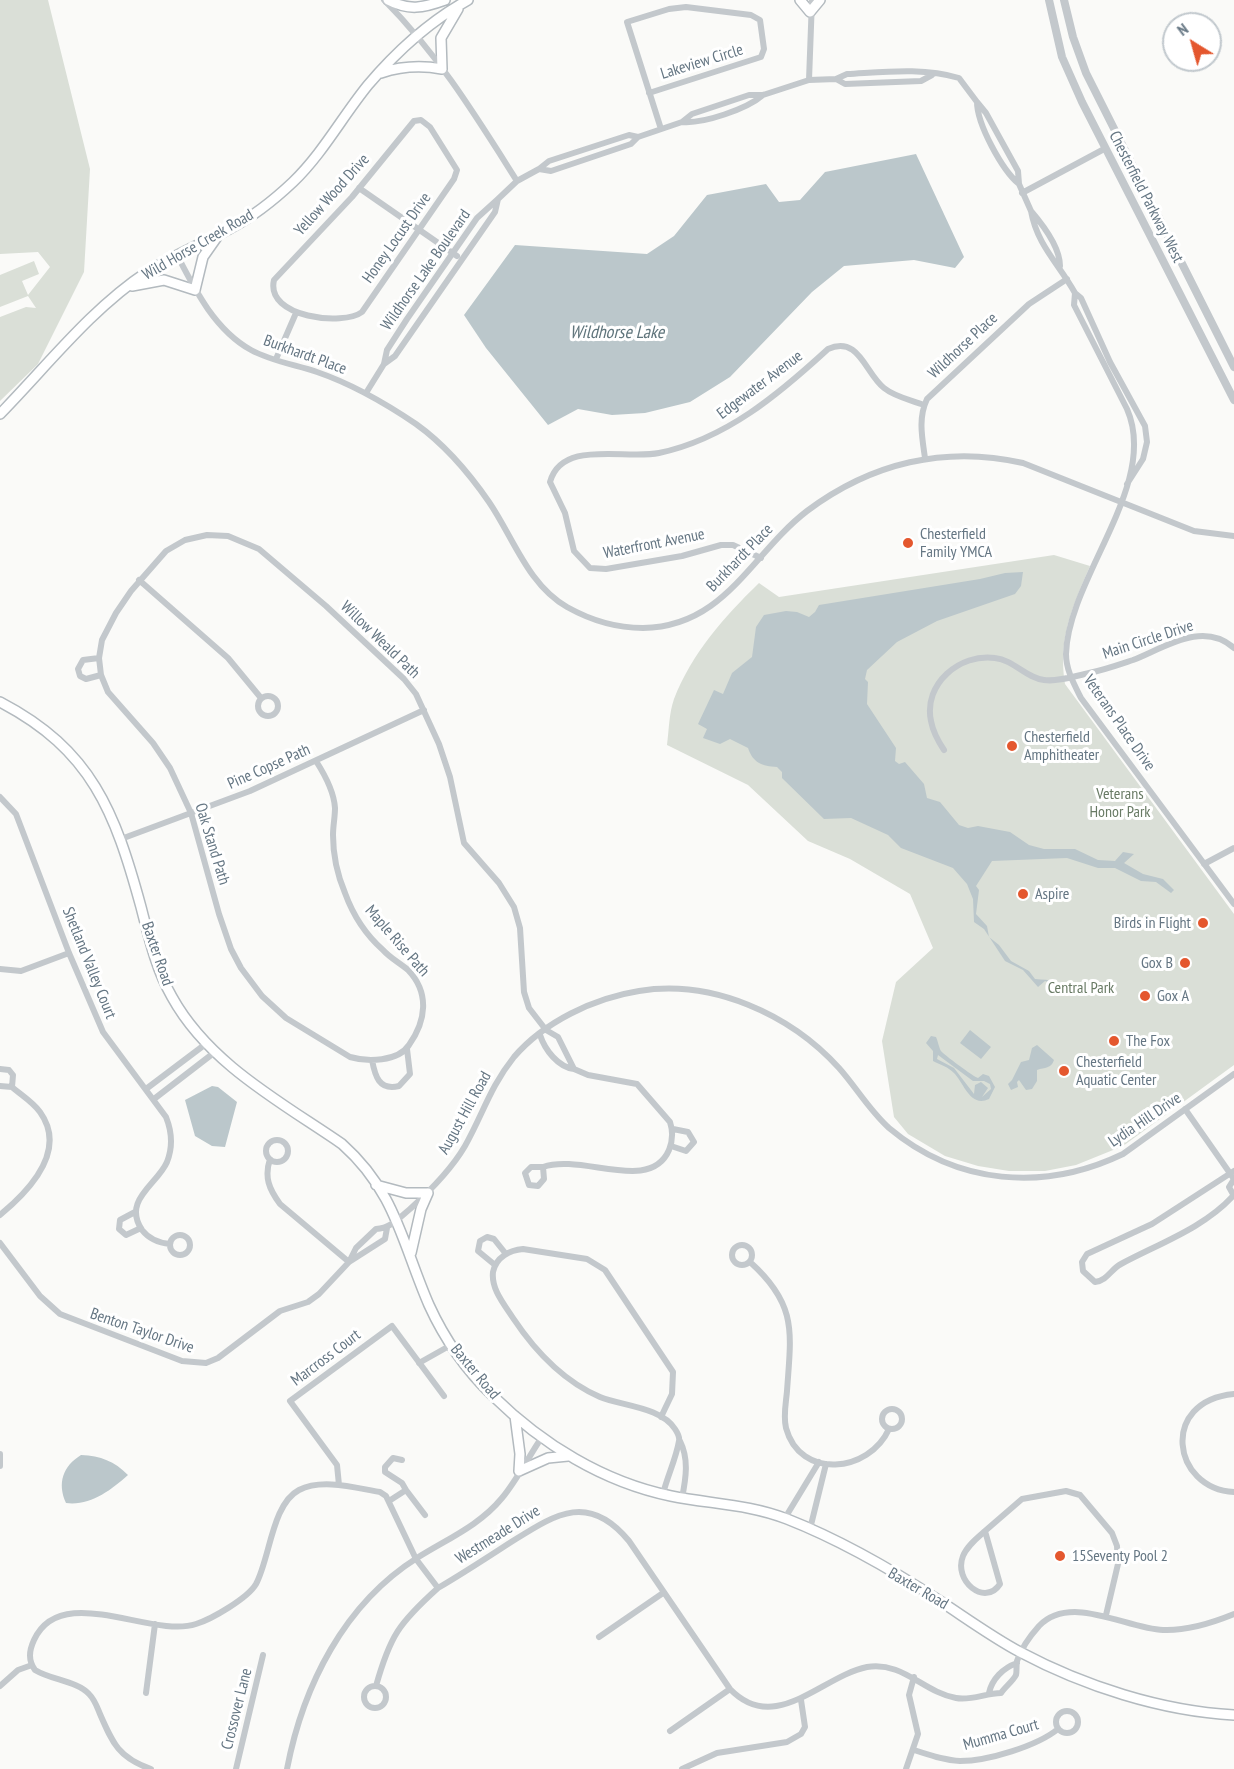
<!DOCTYPE html>
<html>
<head>
<meta charset="utf-8">
<style>
	body { margin:0 }
	#map { position:relative; width:1234px; height:1769px; overflow:hidden; background:#fafaf8; font-family:"PT Sans Narrow",sans-serif }
	canvas { display:block }
	.north { position:absolute; left:1162px; top:12px; width:60px; height:60px; box-sizing:border-box; background:#fff; border:2px solid #c1c8cd; border-radius:50%; rotate:323deg; font-size:16px; font-weight:700; line-height:24px; text-align:center; color:#657683 }
	.north::after { content:''; display:block; margin:auto; width:21px; height:27px; background:#e4572e; clip-path:polygon(50% 0,100% 100%,50% 72%,0 100%) }
</style>
</head>
<body>
<div id="map">
<canvas width="1234" height="1769"></canvas>
<div class="north">N</div>
</div>
<script>
const ctx = document.querySelector('canvas').getContext('2d');
ctx.lineJoin = 'round';
function fill(path, color) {
  ctx.fillStyle = color;
  ctx.fill(path, 'evenodd');
}
function stroke(path, color, width, dash) {
  ctx.strokeStyle = color;
  ctx.lineWidth = width;
  ctx.lineCap = dash ? 'butt' : 'round';
  ctx.setLineDash(dash || []);
  ctx.stroke(path);
}
function write(font, color, halo, rows, align = 'center') {
  ctx.font = font + ' "PT Sans Narrow",sans-serif';
  ctx.lineWidth = 6;
  ctx.setLineDash([]);
  ctx.textBaseline = 'middle';
  ctx.strokeStyle = halo;
  ctx.fillStyle = color;
  for (const [text, x, y, turn = 0] of rows) {
    ctx.save();
    ctx.translate(x, y);
    ctx.rotate((+turn || 0) * Math.PI / 180);
    ctx.textAlign = isNaN(turn) ? turn : align;
    if (halo) ctx.strokeText(text, 0, 0);
    ctx.fillText(text, 0, 0);
    ctx.restore();
  }
}
fill(new Path2D(`
	M0 0H48L90 169 84 272 38 364 0 401V317L26 307 36 308 28 296 0 307V275L34 261 39 274 22 281 28 295 50 267 38 252 0 254Z
	M1054 555 1090 566C1072 608 1058 638 1065 684L1234 914V1065L1123 1146 1076 1165 1045 1171H1009L978 1166 945 1156 908 1134 894 1117 882 1041 896 982 933 948 910 894 850 859 808 841 748 785 667 745C669 730 669 713 674 699 692 653 724 617 759 583L779 597Z`), '#dadfd7');
fill(new Path2D(`
	M916 154 964 257 955 268 914 260 844 266 812 292 730 377 690 402 645 413 612 415 578 409 548 425 486 348 464 315 515 245 647 254 674 236 707 195 766 184 779 202 800 200 825 172Z
	M1023 572 1021 586 1015 594 937 621 897 642 867 670 865 679 868 682 867 704 896 748 895 761 899 764 905 762 924 784 927 798 940 802 959 825 968 828 978 826 1010 832 1029 845 1044 849H1075L1098 860 1115 861 1123 852 1134 854 1124 863 1143 874 1163 879 1174 890 1171 893 1156 882 1141 881 1115 868H1098L1067 858 992 861 976 886 979 890 976 914 987 926 989 937 999 945 1011 961 1029 971 1035 979C1051 980 1058 981 1074 988V993L1070 989 1045 981 1038 987 1023 970 1005 961 984 929 974 922 973 899 967 884 953 868 901 848 888 835 851 818 824 819 782 778V772L777 767C762 766 753 763 748 748L730 739 720 744 703 738 707 729 698 724 714 690 723 694 732 673 752 657 756 627 764 615 786 611 797 612 809 617 815 612 819 605 980 579 1005 573Z
	M970 1030 991 1047 981 1059 960 1043Z
	M931 1036 936 1037C938 1041 939 1048 941 1051 943 1054 974 1077 978 1078L983 1074 989 1076 995 1087 989 1099C970 1108 964 1083 954 1073 948 1067 941 1065 933 1061V1051L926 1043ZM938 1055 973 1081H984L990 1084 991 1089 982 1097 988 1088 981 1082 975 1085 974 1094 954 1068 937 1059Z
	M1037 1045 1054 1060C1051 1069 1045 1067 1037 1070V1081L1032 1089 1026 1090 1019 1080 1017 1082 1018 1087 1011 1090 1008 1084 1012 1080 1021 1062 1029 1060 1032 1048Z
	M212 1086 218 1087 237 1102 225 1147 212 1146 195 1136 185 1100Z
	M81 1455C101 1456 114 1461 128 1475 110 1491 90 1506 66 1503 57 1483 63 1466 81 1455Z`), '#bbc7cb');
const secondary = new Path2D(`
	M388 0C409 11 423 8 445 0
	M800 0 810 12 820 0
	M381 73C402 66 420 65 442 69L441 38 458 9
	M132 286 164 280 195 290 203 257 217 237
	M0 414C47 366 91 309 147 272 174 255 204 243 231 228 254 216 275 199 293 182 323 153 342 117 368 85 396 52 430 21 468 0
	M0 702C92 750 115 812 141 907 149 938 156 969 172 997 209 1064 281 1102 342 1144 396 1192 402 1243 429 1305 444 1338 466 1370 493 1396 542 1444 603 1482 671 1496 710 1504 749 1504 787 1519 838 1539 894 1571 940 1601 966 1618 992 1637 1020 1652 1084 1686 1161 1711 1234 1715
	M376 1185 406 1193H428L421 1209 411 1253
	M515 1416 520 1454 519 1471
	M519 1471 548 1458 568 1456`);
stroke(secondary, '#b3babf', 12);
stroke(new Path2D(`
	M384 0C438 54 477 118 517 181
	M932 75 921 81 845 84 836 79 847 74C884 72 923 67 959 78L977 102
	M809 80 812 0
	M649 93 761 57 764 49 760 20 751 15 686 7 669 9 627 22 661 129
	M763 95C747 109 703 124 682 122L692 114 749 95H763L809 80 836 79
	M421 120 430 127 457 170 454 179 362 312C344 326 265 318 274 280L352 197 414 121Z
	M638 137 629 135 549 161 539 169 551 171 631 144 638 137 682 122
	M1019 184C1002 170 977 124 977 102L986 113 1018 171 1019 184 1031 211
	M359 188 457 256
	M1022 193 1106 148
	M498 199 517 181 539 169
	M177 255C195 290 215 330 251 350 271 361 296 365 317 372 352 384 385 403 416 424 444 444 469 473 489 502 513 537 528 585 567 607 592 621 616 628 643 628 725 627 751 554 807 511 871 463 945 445 1023 463L1194 531 1234 536
	M1060 266C1060 247 1043 225 1031 211 1037 245 1059 264 1075 293
	M276 359 296 313
	M366 393 384 364 387 350 407 319 477 218 498 199 495 212 395 356 384 364
	M925 458C922 437 918 418 927 399L1029 304 1067 279
	M1127 484 1143 459 1147 442 1145 426 1110 362 1081 298 1075 293 1074 305 1127 409C1160 484 1068 578 1066 654 1066 670 1074 684 1081 698L1234 904
	M761 558 733 545H721L682 556 606 569 590 568 574 551 565 513 550 482C562 439 625 460 659 453 726 439 779 394 828 349 859 335 865 373 884 388 895 397 911 400 924 405
	M139 580 228 658 261 698
	M99 658 83 660 78 669 80 676 86 679 101 675
	M258 706a10 10 0 1 1 20 0a10 10 0 1 1-20 0Z
	M944 750C938 741 933 732 931 721 923 684 960 653 995 658 1014 660 1026 678 1044 680 1058 682 1075 676 1089 673 1104 670 1118 665 1133 660 1164 648 1203 620 1234 648
	M316 761C325 775 334 791 335 808 335 817 333 826 333 835 333 856 337 874 345 893 353 915 366 935 383 950 390 958 400 963 408 970 430 993 426 1021 409 1045 398 1062 367 1062 350 1057L286 1018 262 996 241 968 231 949 219 914 191 813 170 768 153 743 108 692 101 675 99 658 102 640 116 613 131 591 166 551 185 540 207 535 228 536 259 549 326 606 404 679 416 694 439 744 450 777 464 843 499 883 514 907 520 928 524 992 529 1008 546 1030 558 1037 574 1069C558 1067 545 1050 540 1035
	M0 797 16 814 69 953 103 1032 166 1117C172 1132 173 1147 167 1162 157 1185 122 1200 142 1230 149 1239 159 1243 170 1244
	M121 839 250 791 424 710
	M1204 864 1234 848
	M0 969 21 971 69 953
	M372 1060C375 1076 379 1091 399 1086L410 1074 407 1049
	M0 1069 9 1070 13 1075 12 1087 0 1086
	M146 1089 207 1043
	M154 1099 215 1052
	M1185 1109 1234 1179
	M266 1151a11 11 0 1 1 22 0a11 11 0 1 1-22 0Z
	M671 1146 686 1151 694 1142 688 1132 673 1129
	M270 1159C264 1177 269 1189 280 1204L349 1262
	M531 1167H543L544 1179 538 1186 529 1185 525 1173Z
	M543 1167C582 1153 650 1194 669 1150 673 1140 673 1131 670 1122L637 1084 588 1075 574 1069
	M1234 1179 1229 1187 1234 1196
	M1233 1196C1204 1228 1158 1244 1121 1264 1110 1270 1108 1280 1095 1282L1083 1271 1082 1262 1087 1254 1152 1224 1234 1171
	M135 1212 120 1220 119 1229 126 1235 141 1228
	M0 1215C29 1191 68 1151 40 1112 33 1102 21 1095 12 1087
	M170 1245a10 10 0 1 1 20 0a10 10 0 1 1-20 0Z
	M0 1243 40 1296 60 1314 182 1361 206 1363 218 1358 280 1311 308 1302 319 1294 349 1262 356 1248 376 1229C391 1228 399 1218 410 1209 431 1190 451 1170 465 1146 483 1114 490 1087 514 1057 544 1022 594 998 639 991 712 979 790 1014 839 1068 856 1087 869 1110 889 1128 957 1185 1044 1192 1123 1154L1234 1074
	M732 1255a10 10 0 1 1 20 0a10 10 0 1 1-20 0Z
	M349 1262 385 1239 387 1228
	M750 1262C798 1305 791 1333 787 1391 786 1403 783 1416 786 1428 800 1480 869 1473 889 1429
	M495 1265 478 1251 480 1241 487 1237 494 1239 506 1254
	M419 1363 451 1345
	M1234 1394C1159 1401 1172 1489 1234 1492
	M882 1419a10 10 0 1 1 20 0a10 10 0 1 1-20 0Z
	M661 1417 672 1394 673 1372 605 1270 587 1259 523 1249C510 1250 496 1257 493 1272 491 1289 504 1304 513 1318 535 1351 563 1381 600 1397 622 1406 661 1407 675 1429 677 1432 680 1437 679 1441 676 1459 667 1477 663 1494
	M680 1441C689 1459 686 1478 682 1498
	M0 1454V1466
	M339 1485 337 1465 290 1401 392 1326 444 1396
	M406 1490 425 1515
	M389 1501 406 1490 402 1483 385 1472V1467L393 1458 402 1460
	M785 1518 819 1462
	M810 1529 826 1464
	M985 1531 1022 1499 1066 1491 1080 1495 1112 1533 1117 1546 1118 1564 1106 1615
	M985 1531 1000 1584C985 1607 953 1581 963 1556 967 1546 977 1538 985 1531Z
	M599 1637 663 1593
	M364 1697a11 11 0 1 1 22 0a11 11 0 1 1-22 0Z
	M0 1686 18 1670 32 1665
	M376 1686C390 1636 399 1623 438 1588
	M146 1693 155 1624
	M989 1693C992 1679 1003 1668 1017 1663
	M1056 1722a11 11 0 1 1 22 0a11 11 0 1 1-22 0Z
	M670 1731 730 1689
	M914 1750C929 1755 944 1760 960 1761 988 1761 1037 1746 1058 1729
	M151 1769C119 1758 113 1744 100 1714 97 1707 95 1700 89 1694 77 1681 51 1680 35 1670 28 1660 29 1651 34 1640 61 1581 151 1639 196 1624 212 1619 248 1598 256 1584 270 1558 272 1504 299 1490 322 1478 356 1488 380 1492L386 1496 416 1559 438 1588C462 1574 485 1559 508 1544 553 1516 587 1490 629 1541L730 1689C775 1736 822 1676 867 1667 903 1661 923 1692 956 1698 971 1701 986 1693 1001 1693 1005 1687 1013 1681 1016 1675 1017 1671 1016 1666 1017 1661 1021 1649 1030 1636 1039 1626 1071 1593 1127 1629 1163 1630 1187 1631 1212 1623 1234 1614
	M236 1769 263 1655
	M287 1769C303 1686 344 1604 417 1558 447 1539 479 1526 502 1498 517 1480 529 1456 542 1437
	M682 1769 717 1753 787 1742 801 1734 805 1727 801 1700
	M906 1769 918 1734 909 1695 914 1677`), '#c3c8cc', 6);
stroke(new Path2D(`
	M1049 0 1062 57 1082 102 1234 400
	M1064 0 1073 37 1086 73 1234 367`), '#c3c8cc', 8);
stroke(secondary, '#fff', 9);
for (const [x, y, r, color] of [
	[908,543,6,"#e4572e"],
	[1012,746,6,"#e4572e"],
	[1023,894,6,"#e4572e"],
	[1203,923,6,"#e4572e"],
	[1185,963,6,"#e4572e"],
	[1145,996,6,"#e4572e"],
	[1114,1041,6,"#e4572e"],
	[1064,1071,6,"#e4572e"],
	[1060,1556,6,"#e4572e"]
]) {
  const dot = new Path2D();
  dot.arc(x, y, r, 0, 2 * Math.PI);
  ctx.fillStyle = color;
  ctx.fill(dot);
  stroke(dot, '#fff', 2);
}
write('16px', '#657683', '#fff', [
	["Lakeview Circle",702,62,-17],
	["Yellow Wood Drive",332,195,-48],
	["Chesterfield Parkway West",1146,197,63],
	["Honey Locust Drive",397,238,-55],
	["Wild Horse Creek Road",198,245,-30],
	["Wildhorse Lake Boulevard",426,270,-55],
	["Wildhorse Place",963,346,-43],
	["Burkhardt Place",305,355,20],
	["Edgewater Avenue",760,385,-37],
	["Waterfront Avenue",654,544,-11],
	["Burkhardt Place",740,558,-46],
	["Willow Weald Path",380,640,44],
	["Main Circle Drive",1148,640,-18],
	["Veterans Place Drive",1119,723,55],
	["Pine Copse Path",269,767,-24],
	["Oak Stand Path",212,844,73],
	["Maple Rise Path",397,941,49],
	["Baxter Road",157,954,71],
	["Shetland Valley Court",89,963,68],
	["August Hill Road",465,1113,-61],
	["Lydia Hill Drive",1145,1120,-34],
	["Benton Taylor Drive",142,1331,19],
	["Marcross Court",326,1358,-37],
	["Baxter Road",475,1372,50],
	["Westmeade Drive",498,1535,-32],
	["Baxter Road",918,1589,30],
	["Crossover Lane",237,1709,-76],
	["Mumma Court",1001,1735,-16]
]);
write('16px', '#657683', '#fff', [
	["Chesterfield",920,534],
	["Family YMCA",920,552],
	["Chesterfield",1024,737],
	["Amphitheater",1024,755],
	["Aspire",1035,894],
	["Birds in Flight",1191,923,"right"],
	["Gox B",1173,963,"right"],
	["Gox A",1157,996],
	["The Fox",1126,1041],
	["Chesterfield",1076,1062],
	["Aquatic Center",1076,1080],
	["15Seventy Pool 2",1072,1556]
], 'left');
write('16px', '#687a64', '#fff', [
	["Veterans",1120,794],
	["Honor Park",1120,812],
	["Central Park",1081,988]
]);
write('italic 18px', '#60757c', '#fff', [
	["Wildhorse Lake",617,333]
]);
</script>
</body>
</html>
